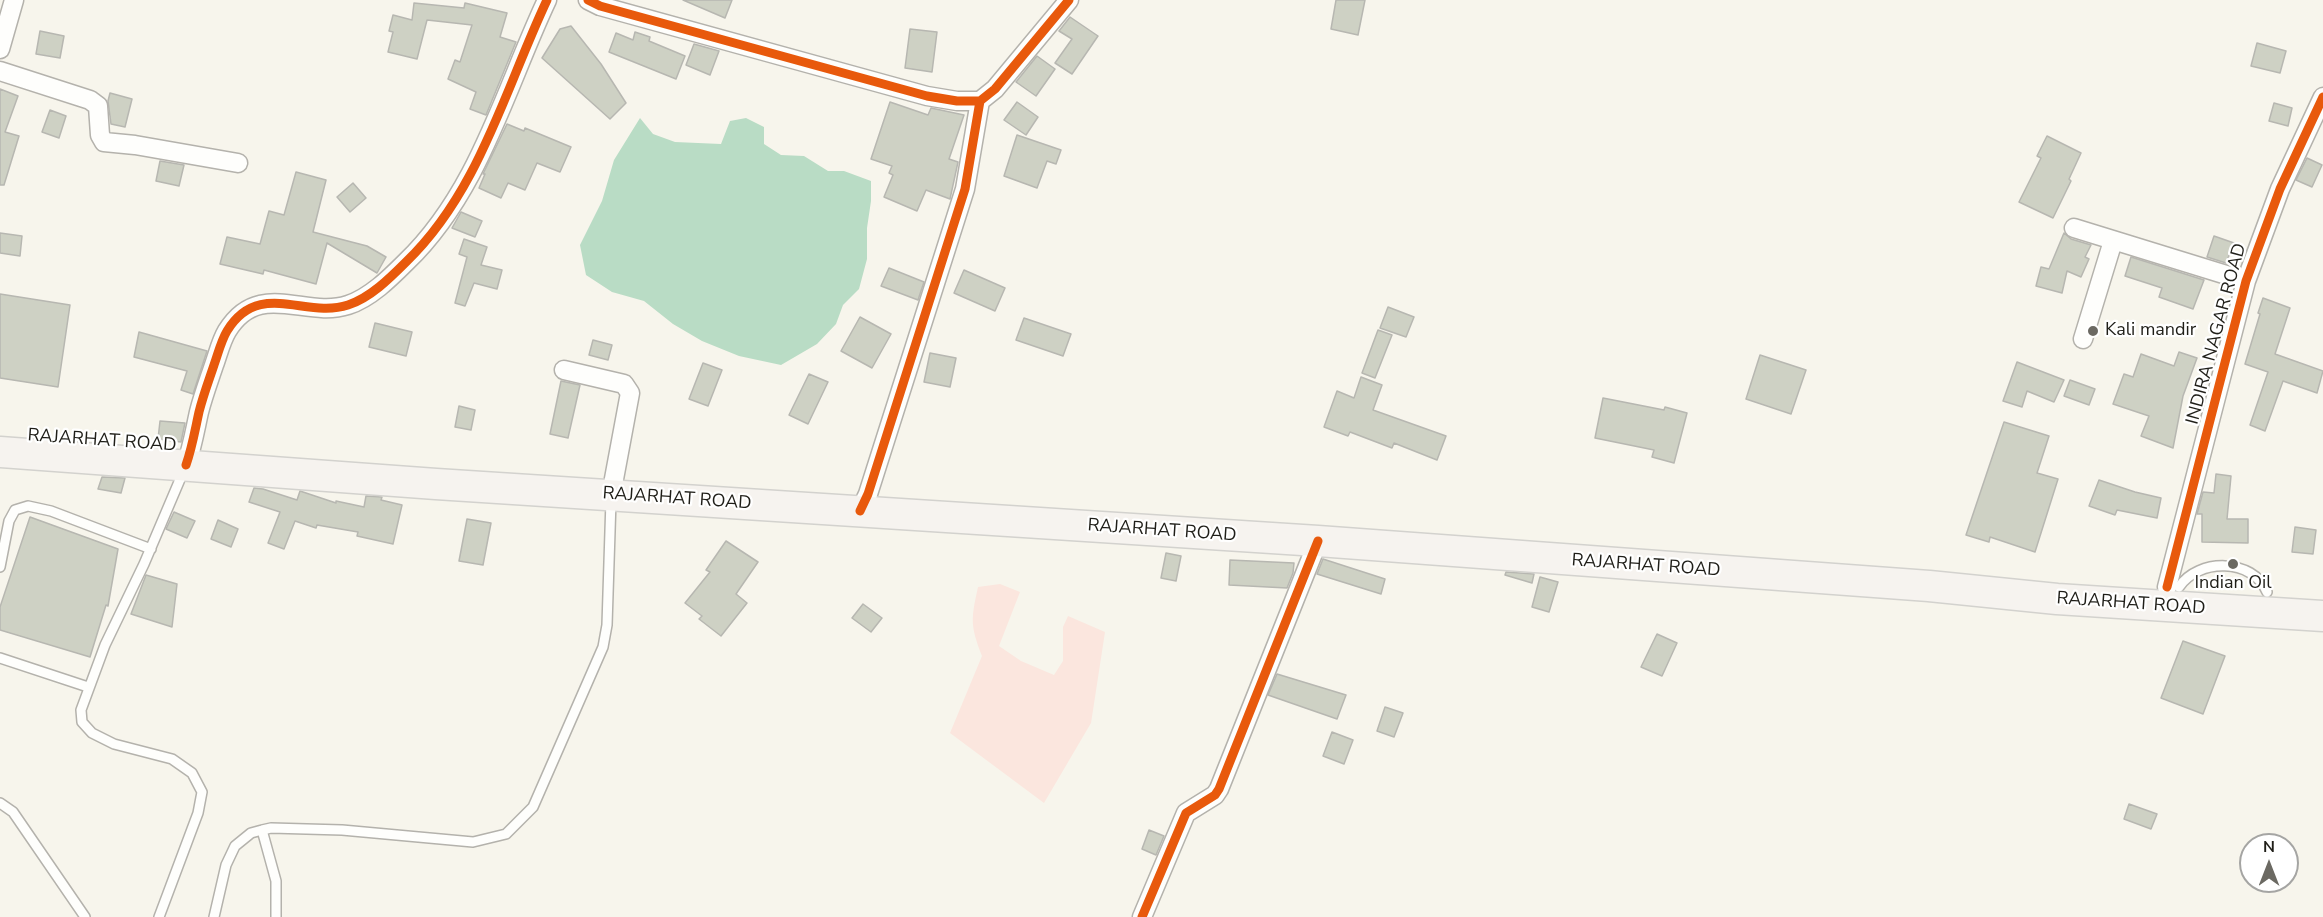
<!DOCTYPE html>
<html>
<head>
<meta charset="utf-8">
<style>
	body { margin:0 }
	#map { position:relative; width:2323px; height:917px; overflow:hidden; background:#f7f5ec; font-family:"Nunito Sans",sans-serif }
	canvas { display:block }
	.north { position:absolute; left:2239px; top:833px; width:60px; height:60px; box-sizing:border-box; background:#fff; border:2px solid #a5a5a3; border-radius:50%; rotate:0deg; font-size:16px; font-weight:700; line-height:24px; text-align:center; color:#1f1e18 }
	.north::after { content:''; display:block; margin:auto; width:21px; height:27px; background:#6b6962; clip-path:polygon(50% 0,100% 100%,50% 72%,0 100%) }
</style>
</head>
<body>
<div id="map">
<canvas width="2323" height="917"></canvas>
<div class="north">N</div>
</div>
<script>
const ctx = document.querySelector('canvas').getContext('2d');
ctx.lineJoin = 'round';
function fill(path, color) {
  ctx.fillStyle = color;
  ctx.fill(path, 'evenodd');
}
function stroke(path, color, width, dash) {
  ctx.strokeStyle = color;
  ctx.lineWidth = width;
  ctx.lineCap = dash ? 'butt' : 'round';
  ctx.setLineDash(dash || []);
  ctx.stroke(path);
}
function write(font, color, halo, rows, align = 'center') {
  ctx.font = font + ' "Nunito Sans",sans-serif';
  ctx.lineWidth = 4.5;
  ctx.setLineDash([]);
  ctx.textBaseline = 'middle';
  ctx.strokeStyle = halo;
  ctx.fillStyle = color;
  for (const [text, x, y, turn = 0] of rows) {
    ctx.save();
    ctx.translate(x, y);
    ctx.rotate((+turn || 0) * Math.PI / 180);
    ctx.textAlign = isNaN(turn) ? turn : align;
    if (halo) ctx.strokeText(text, 0, 0);
    ctx.fillText(text, 0, 0);
    ctx.restore();
  }
}
fill(new Path2D(`
	M1000 584 1020 592 999 646 1021 661 1054 675 1063 661V627L1068 616 1105 632 1091 723 1044 803 950 733 982 656C970 625 971 619 978 587Z`), '#fbe6de');
fill(new Path2D(`
	M640 118 653 134 675 142 721 144 730 121 746 118 764 127V144L781 155 804 156 828 171H844L871 181V201L867 228V259L859 289 843 305 836 324 817 344 781 365 739 356 702 341 673 324 644 301 612 292 586 275 580 245 602 201 614 160Z`), '#b9dcc5');
const building = new Path2D(`
	M683 0H732L725 18Z
	M1336 0H1365L1358 35 1331 29Z
	M414 3 464 8 465 3 507 13 500 37 516 42 486 115 470 109 476 92 448 79 455 60 460 62 472 25 427 20 417 59 388 52 393 32 389 31 393 15 412 20Z
	M1070 17 1098 36 1072 74 1055 63 1072 39 1059 31Z
	M571 26 601 64 626 103 610 119 542 58 560 29Z
	M910 29 937 32 932 72 905 68Z
	M40 31 64 36 60 58 36 54Z
	M635 32 650 37 649 41 685 56 676 79 609 52 616 33 633 40Z
	M2257 43 2286 51 2280 73 2251 66Z
	M694 44 719 51 710 75 686 65Z
	M1037 56 1055 69 1036 96 1016 82Z
	M0 89 18 96 5 132 19 136 4 185H0Z
	M110 93 132 99 125 127 111 124 108 101Z
	M890 102 928 115 931 108 964 115 949 159 958 162 950 199 926 190 917 211 884 197 893 175 889 173 892 166 871 159Z
	M1017 102 1038 117 1026 135 1004 120Z
	M2274 103 2292 108 2288 126 2269 121Z
	M50 110 66 116 59 138 42 132Z
	M507 124 524 131 525 128 571 147 560 172 537 163 525 190 508 183 501 198 479 188 485 174H483Z
	M1017 135 1061 150 1056 164 1047 161 1037 188 1004 176Z
	M2047 136 2081 153 2069 179 2071 181 2053 218 2019 202 2041 158 2037 156Z
	M2307 158 2322 165 2312 187 2296 180Z
	M160 161 184 165 179 186 156 181Z
	M296 172 326 180 313 232 367 246 386 257 377 273 327 243 316 284 264 270 263 274 220 264 227 237 260 244 269 211 284 215Z
	M353 183 366 198 350 212 337 197Z
	M461 212 482 221 475 237 452 228Z
	M0 233 22 236 20 256 0 253Z
	M2064 233 2071 239 2091 245 2085 257 2089 259 2081 277 2067 271 2062 293 2036 286 2041 267 2049 269Z
	M2214 236 2234 243 2226 263 2207 257Z
	M464 239 487 247 481 265 502 270 497 289 474 283 465 306 455 303 467 257 459 254Z
	M2131 257 2204 280 2193 309 2159 297 2162 288 2125 276Z
	M889 268 924 282 918 300 881 286Z
	M964 270 1005 288 995 311 954 293Z
	M0 294 70 305 58 387 0 378Z
	M2263 298 2290 308 2275 354 2323 371 2317 393 2283 381 2265 431 2250 425 2268 372 2245 364 2260 314 2258 313Z
	M1388 307 1414 317 1406 337 1380 328Z
	M860 317 891 334 872 368 841 351Z
	M1024 318 1071 334 1063 356 1016 340Z
	M375 323 412 332 406 356 369 347Z
	M1378 330 1392 335 1375 378 1362 373Z
	M139 332 207 351 193 394 181 390 187 371 134 357Z
	M593 340 612 345 608 360 589 355Z
	M2179 352 2197 358 2183 396 2173 448 2141 436 2149 416 2113 404 2124 374 2133 377 2141 354 2174 366Z
	M930 353 956 358 950 387 924 382Z
	M1760 355 1806 370 1791 414 1746 399Z
	M2017 362 2064 380 2054 402 2027 391 2022 407 2003 401Z
	M703 363 722 370 708 406 689 399Z
	M809 374 828 382 808 424 789 415Z
	M1361 377 1382 385 1373 410 1446 436 1437 460 1394 443 1392 448 1350 432 1348 436 1324 427 1337 391 1354 398Z
	M2070 380 2095 389 2089 405 2064 396Z
	M561 381 580 385 568 438 550 434Z
	M1603 398 1664 410 1665 407 1687 413 1674 463 1652 457 1654 450 1595 438Z
	M459 406 475 410 471 430 455 427Z
	M160 421 185 423 181 442 158 439Z
	M2004 422 2049 436 2037 473 2058 479 2035 552 1990 537 1989 542 1966 535Z
	M2216 474 2231 476 2227 519H2248V543L2202 542V514H2197L2203 492 2214 493Z
	M102 477 125 478 121 493 98 489Z
	M2099 480 2135 492 2161 498 2157 518 2117 510 2115 515 2089 506Z
	M254 488 263 489 297 500 300 491 336 503V501L364 507 366 496 382 497 381 500 402 505 393 544 357 536 358 532 317 525 316 528 295 521 284 549 268 543 280 512 249 502Z
	M174 512 195 521 187 538 166 529Z
	M30 517 118 549 108 606 106 605 90 657 0 630V607Z
	M467 519 491 523 483 565 459 561Z
	M218 520 238 529 231 547 211 539Z
	M2295 527 2316 530 2313 554 2292 552Z
	M726 541 758 562 736 594 747 603 721 636 699 619 702 616 685 603 710 572 706 570Z
	M1166 553 1181 556 1176 581 1161 578Z
	M1323 559 1385 579 1381 594 1317 574Z
	M1230 560 1294 563 1293 573 1287 588 1229 585Z
	M1506 572 1534 574 1532 583 1505 575Z
	M146 575 177 584 172 627 131 614Z
	M1540 577 1558 582 1549 612 1532 607Z
	M863 604 882 618 871 632 852 618Z
	M1657 634 1677 643 1662 676 1641 667Z
	M2183 641 2225 656 2203 714 2161 698Z
	M1277 674 1346 695 1337 719 1268 695Z
	M1385 707 1403 713 1394 737 1377 731Z
	M1332 732 1353 740 1344 764 1323 756Z
	M2129 804 2157 814 2151 829 2124 819Z
	M1149 830 1164 836 1156 855 1142 849Z`);
fill(building, '#ced1c4');
stroke(building, '#b7b7b1', 1.5);
const lane = new Path2D(`
	M0 567 9 521 15 510 28 506 51 511 151 549
	M2179 587C2198 558 2253 558 2267 592
	M0 658 88 687
	M0 803 13 812 85 917
	M262 830 276 881V917
	M159 917 198 813 202 792 192 773 172 759 114 744 92 733 82 722 81 710 105 645 144 564 184 470
	M214 917 226 865 235 846 251 833 262 830 271 828 342 830 473 842 506 834 533 807 603 647 607 625 611 500`);
const street = new Path2D(`
	M588 0 600 6 927 96 957 101H980L995 89 1069 0
	M0 49 14 0
	M0 71 90 100 98 106 100 135 104 142 135 145 238 163
	M2074 228 2246 281
	M2083 339 2113 241
	M564 370 624 384 630 393 611 495
	M186 465C192 448 195 430 199 412 203 396 209 380 214 365 218 354 221 341 227 331 259 279 305 319 348 305 370 298 390 278 406 262 479 192 505 89 547 0
	M860 511 868 494 965 189 980 101
	M2167 587 2246 281 2280 189 2323 97
	M1142 917 1186 813 1215 795 1219 789 1318 541`);
const primary = new Path2D(`
	M0 452 436 484 1318 541 1929 586 2057 599 2323 616`);
stroke(lane, '#b4b2ac', 12);
stroke(street, '#b4b2ac', 21);
stroke(primary, '#d3d2ce', 33);
stroke(lane, '#fefefc', 9);
stroke(street, '#fefefc', 18);
stroke(primary, '#f6f3ef', 30);
stroke(new Path2D(`
	M588 0 600 6 927 96 957 101H980L995 89 1069 0
	M186 465C192 448 195 430 199 412 203 396 209 380 214 365 218 354 221 341 227 331 259 279 305 319 348 305 370 298 390 278 406 262 479 192 505 89 547 0
	M860 511 868 494 965 189 980 101
	M2167 587 2246 281 2280 189 2323 97
	M1142 917 1186 813 1215 795 1219 789 1318 541`), '#e8590c', 9);
for (const [x, y, r, color] of [
	[2093,331,6,"#6b6962"],
	[2233,564,6,"#6b6962"]
]) {
  const dot = new Path2D();
  dot.arc(x, y, r, 0, 2 * Math.PI);
  ctx.fillStyle = color;
  ctx.fill(dot);
  stroke(dot, '#fff', 2);
}
write('18px', '#1f1e18', '#fff', [
	["Kali mandir",2105,331],
	["Indian Oil",2233,584,"center"]
], 'left');
write('18px', '#1f1e18', '#fff', [
	["INDIRA NAGAR ROAD",2217,334,-75],
	["RAJARHAT ROAD",102,441,4],
	["RAJARHAT ROAD",677,499,4],
	["RAJARHAT ROAD",1162,531,4],
	["RAJARHAT ROAD",1646,566,4],
	["RAJARHAT ROAD",2131,604,4]
]);
</script>
</body>
</html>
